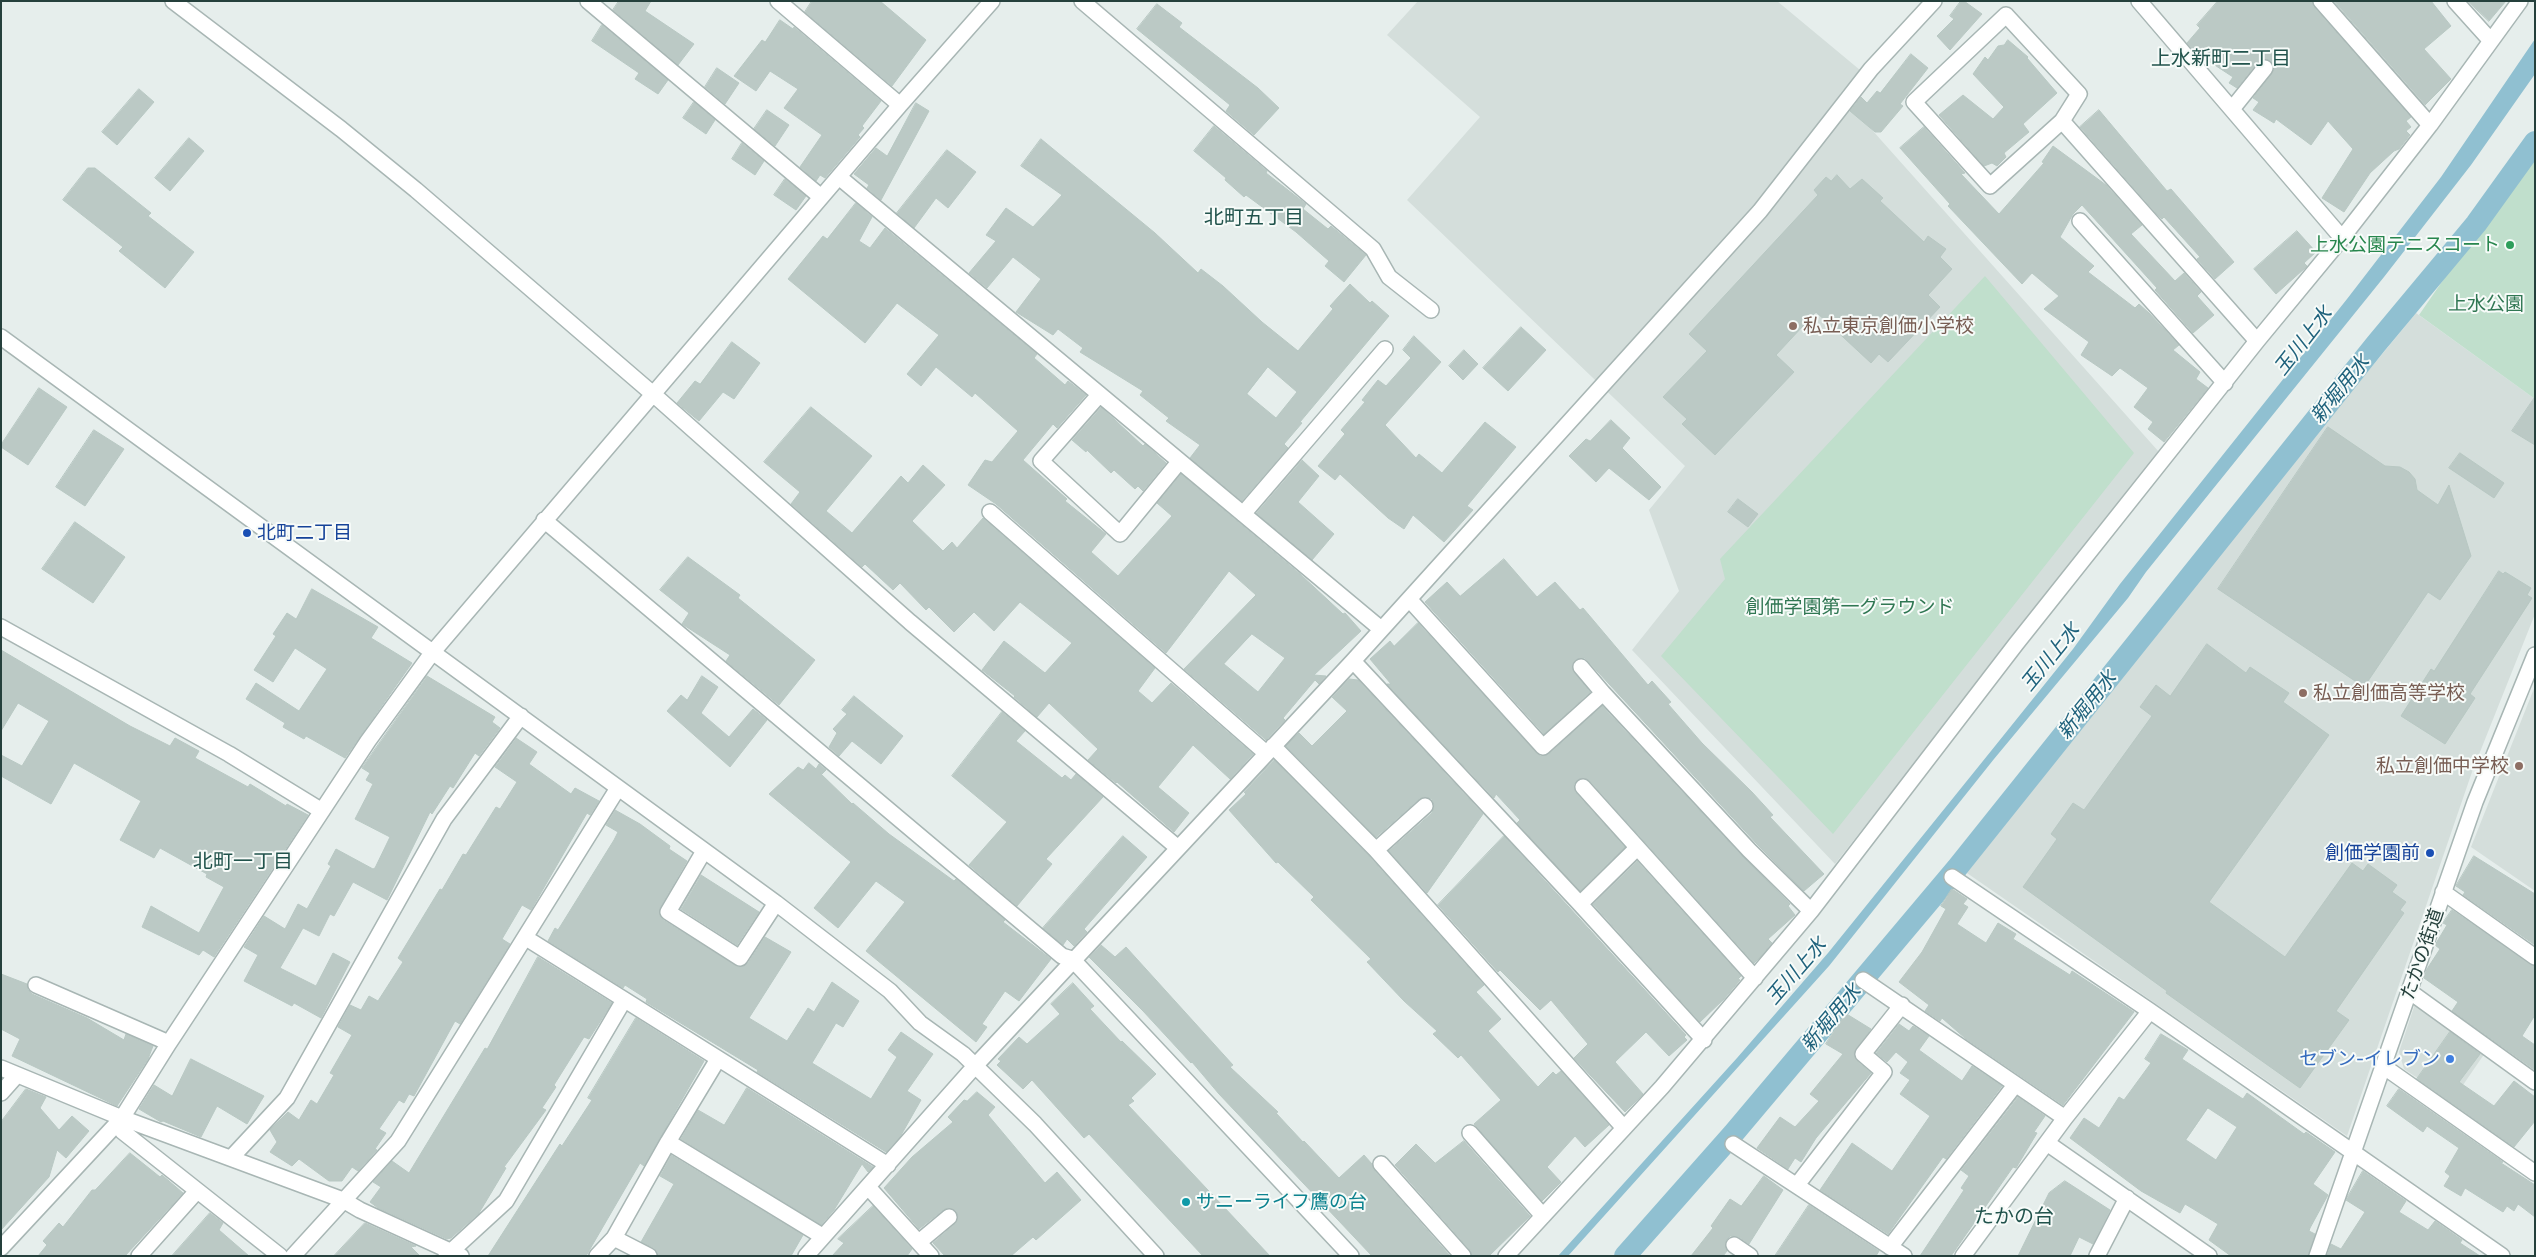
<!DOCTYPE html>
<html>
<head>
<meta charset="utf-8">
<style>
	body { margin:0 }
	#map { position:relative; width:2536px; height:1257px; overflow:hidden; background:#e6eeec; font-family:Commissioner,sans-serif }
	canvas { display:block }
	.frame { position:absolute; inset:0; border:2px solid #25403c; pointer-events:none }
</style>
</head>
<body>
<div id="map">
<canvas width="2536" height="1257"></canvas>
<div class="frame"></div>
</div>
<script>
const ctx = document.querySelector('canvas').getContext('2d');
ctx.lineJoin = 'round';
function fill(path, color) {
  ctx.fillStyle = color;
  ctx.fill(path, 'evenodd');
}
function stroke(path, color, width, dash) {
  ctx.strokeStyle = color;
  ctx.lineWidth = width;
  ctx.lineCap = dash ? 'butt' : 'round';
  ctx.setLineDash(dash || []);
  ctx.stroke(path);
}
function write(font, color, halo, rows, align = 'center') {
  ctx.font = font + ' Commissioner,"Noto Sans JP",sans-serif';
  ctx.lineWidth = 4;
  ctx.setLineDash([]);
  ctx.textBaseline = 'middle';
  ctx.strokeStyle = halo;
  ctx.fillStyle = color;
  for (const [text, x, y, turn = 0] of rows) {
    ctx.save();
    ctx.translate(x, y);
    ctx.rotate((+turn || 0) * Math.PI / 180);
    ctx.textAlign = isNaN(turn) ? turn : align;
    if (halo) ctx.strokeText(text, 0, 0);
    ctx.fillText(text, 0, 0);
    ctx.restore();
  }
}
fill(new Path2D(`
	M1418 1H1777L1860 70 1840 94 2159 452 1835 864 1632 650 1679 591 1649 510 1685 466 1407 200 1480 117 1387 35Z
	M2416 313 2535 399V614L2472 772 2347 1136 1964 871 1978 845Z
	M2535 686V891L2471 847Z
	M2415 1004 2485 1053 2452 1101 2404 1069 2399 1052Z`), '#d4dedb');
fill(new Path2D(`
	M2535 147V399L2419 315Z
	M1985 276 2134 453 1833 834 1661 656 1725 579 1720 559Z`), '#c0dfcc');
fill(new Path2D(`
	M2535 39V74L2471 165 2384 277 2146 572 2128 598 1994 759 1829 966 1568 1256H1558L1737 1058 1828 953 1991 751 2073 649 2120 584 2347 299 2441 177Z`), '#90c0d1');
stroke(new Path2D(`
	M1625 1256 1733 1134 1957 868 2376 344 2476 224 2535 142`), '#90c0d1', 22);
const building = new Path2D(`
	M619 1H651L645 11 694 44 678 65 613 10Z
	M812 1H880L926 40 892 86 805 12Z
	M1961 1H1964L1982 14 1950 50 1937 36 1954 19 1950 16Z
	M2218 1H2312L2314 7 2411 117 2406 121 2411 127 2406 131 2410 135 2399 149 2394 151 2370 173 2344 212 2322 198 2353 149 2328 121 2311 145 2276 119 2274 123 2253 110 2259 102 2253 98 2274 70 2271 61 2266 59 2258 62 2237 88 2229 83 2233 77 2207 60 2204 63 2187 43 2200 28 2197 25Z
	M2334 1H2431L2451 26 2424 49 2451 79 2425 105Z
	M2468 1H2506L2489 21Z
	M1157 4 1182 23 1179 27 1258 88 1279 108 1254 135 1226 111 1230 105 1137 29Z
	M780 20 793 29 794 27 881 101 862 126 864 128 858 135 860 137 825 178 820 175 816 181 800 167 822 135 784 108 798 89 770 71 756 91 734 76 762 40 765 42Z
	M602 25 668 80 658 94 635 79 639 73 592 41Z
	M2008 40 2028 57 2027 58 2057 93 2023 124 2029 132 2004 153 2006 157 1997 166 1992 163 1984 166 1939 115 1963 95 1993 119 2004 107 1973 74 1985 57 1988 60 1998 46 2004 45Z
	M1911 54 1928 68 1900 104 1903 106 1881 132H1875L1850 111 1861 97 1867 103 1877 91 1880 93Z
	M717 68 739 83 725 104 705 87Z
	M139 89 154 102 117 145 102 132Z
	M694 102 715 120 706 134 683 118Z
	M916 103 929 111 881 200 867 188 869 185 854 174 876 148 887 156Z
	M767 110 789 125 775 146 754 129Z
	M2099 110 2167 191 2171 189 2234 262 2215 279 2197 259 2200 257 2164 217 2162 219 2156 213 2080 127Z
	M1214 126 1267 171 1266 173 1306 204 1303 209 1328 229 1331 226 1366 255 1344 282 1325 266 1329 261 1296 232 1246 195 1244 197 1225 180 1226 178 1194 151Z
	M1924 127 1965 173 1961 174 1999 214 2044 163 2042 162 2053 146 2106 185 2142 225 2131 234 2175 281 2184 273 2201 292 2197 296 2214 315 2193 333 2155 290 2157 288 2082 205 2073 214 2060 237 2094 266 2088 272 2135 308 2139 304 2149 313 2179 345 2173 350 2200 372 2196 379 2208 388 2164 442 2148 429 2153 422 2134 407 2148 388 2120 368 2112 376 2081 355 2089 342 2044 309 2059 296 2032 273 2022 284 1948 206 1950 204 1900 148Z
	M189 138 204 151 170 191 155 178Z
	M1041 139 1155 233 1198 273 1201 269 1223 286 1262 322 1298 351 1333 309 1330 306 1350 284 1370 303 1372 301 1389 316 1300 422 1302 423 1284 444 1288 448 1242 501 1190 458 1200 445 1166 421 1169 418 1140 395 1143 391 1080 352 1083 348 1058 329 1053 335 1016 312 1041 279 1013 257 987 288 969 273 996 241 986 235 1006 208 1033 227 1062 195 1021 166ZM1268 367 1297 392 1276 418 1247 394Z
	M742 143 764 161 755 175 732 159Z
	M947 150 976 172 948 208 936 198 914 228 897 213Z
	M88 168H95L151 213 148 216 194 252 165 288 119 251 123 247 63 200Z
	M1837 175 1850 189 1862 179 1883 198 1880 201 1924 242 1928 236 1946 249 1940 257 1952 269 1928 295 1940 307 1888 362 1879 354 1871 363 1816 312 1776 355 1794 372 1715 455 1682 424 1687 419 1663 397 1707 351 1689 334 1818 195 1814 190 1826 177 1831 181Z
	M785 179 806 196 796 210 774 195Z
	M856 203 872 217 859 241 870 248 885 228 1037 354 1034 358 1065 385 1068 381 1086 395 1057 428 1053 424 1023 460 1067 499 1065 501 1106 534 1091 552 1118 576 1172 516 1157 503 1181 474 1300 574 1343 614 1345 613 1361 631 1314 675 1326 676 1319 684 1315 680 1283 718 1285 720 1266 740 1184 669 1256 595 1229 571 1166 653 996 504 968 485 985 460 992 462 1018 431 975 393 972 397 936 367 921 386 907 374 939 335 897 303 865 343 788 279 823 236 827 239ZM1252 634 1285 658 1258 692 1224 664Z
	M2297 231 2316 252 2304 263 2307 266 2304 269 2276 294 2254 269Z
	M1521 327 1546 350 1508 391 1483 368Z
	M1414 336 1441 362 1385 425 1416 458 1419 454 1442 473 1485 422 1516 447 1467 506 1473 510 1444 542 1413 515 1404 529 1388 518 1340 474 1335 480 1318 466 1345 434 1341 430 1365 402 1362 400 1378 380 1386 386 1411 358 1403 350Z
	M732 342 760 363 734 399 723 392 699 421 677 403 695 381 700 384Z
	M1464 350 1478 364 1463 380 1449 366Z
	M39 388 67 407 28 465 1 447V445Z
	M2535 397V445L2512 431Z
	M811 407 872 456 826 511 852 533 901 476 908 483 923 465 945 485 912 521 943 551 952 542 957 548 983 518 1155 668 1138 691 1152 703 1171 683 1253 754 1230 779 1193 745 1158 787 1189 813 1174 832 1117 782 1116 783 1088 760 1098 749 1049 703 1037 717 1014 697 1015 696 982 670 1004 641 1045 673 1072 643 1020 602 994 631 974 612 954 632 929 607 926 610 900 583 893 590 865 564 862 567 791 504 800 492 764 462Z
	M1101 407 1143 446 1145 444 1166 463 1143 491 1138 486 1135 489 1114 470 1111 473 1087 450 1086 452 1072 440Z
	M1611 420 1630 438 1622 448 1661 487 1649 500 1609 468 1596 482 1569 456 1586 439 1590 441Z
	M2328 427 2385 466 2400 467 2409 472 2415 479 2417 490 2438 505 2449 485 2471 556 2440 600 2428 592 2364 687 2218 589Z
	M94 430 124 449 85 506 56 487Z
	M2460 453 2504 483 2494 498 2449 468Z
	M1302 460 1319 476 1298 502 1334 534 1312 560 1256 513Z
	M1738 499 1758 514 1748 527 1728 512Z
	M75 522 125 557 93 603 42 569Z
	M688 557 740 595 738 598 815 660 779 705 726 661 730 655 682 624 689 613 660 590Z
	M1504 559 1537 597 1555 582 1580 610 1583 608 1648 685 1652 681 1671 702 1668 704 1702 743 1752 792 1773 815 1770 817 1824 874 1804 891 1756 843 1585 658 1575 660 1572 668 1590 692 1544 734 1425 602 1447 582 1460 596Z
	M2499 571 2503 574 2505 572 2531 588 2527 595 2532 598 2470 694 2475 698 2445 744 2401 716 2431 669 2434 671Z
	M312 589 378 627 371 638 412 663 345 758 306 736 304 739 283 727 285 723 246 699 256 683 299 711 327 669 295 648 273 682 254 670 276 636 273 634 287 613 296 619Z
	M1418 623 1540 756 1549 754 1602 706 1742 856 1790 904 1788 906 1795 915 1768 939 1772 943 1761 956 1754 963 1590 781 1582 778 1574 784 1576 793 1625 847 1580 891 1517 823 1520 820 1496 794 1494 798 1387 684H1391L1370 659 1390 641 1394 646Z
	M2207 644 2246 673 2250 667 2289 693 2283 702 2329 735 2209 902 2285 957 2352 863 2363 871 2368 864 2397 885 2392 892 2406 902 2400 910 2404 913 2336 1011 2349 1020 2300 1088 2166 993 2167 991 2023 887 2057 839 2051 834 2073 803 2084 810 2152 716 2140 707 2156 685 2170 696Z
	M1 650 130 726 170 746 175 738 199 751 195 758 248 787 250 784 286 806 287 804 308 815 214 957 203 950 199 955 142 927 151 906 199 933 224 887 206 877 207 874 160 848 154 858 120 840 141 801 74 763 51 804 1 776V755L22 766 49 721 18 703 1 731Z
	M427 676 495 717 492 722 500 728 479 756 475 753 453 788 450 786 432 814 430 812 387 900 353 882 334 916 330 914 319 936 303 928 280 968 316 986 333 953 350 962 321 1018 294 1003 292 1006 244 981 258 955 244 947 264 916 285 929 298 904 307 909 331 866 328 864 336 849 373 869 375 868 390 837 355 819 373 784 366 780 370 773 362 768Z
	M702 676 718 687 701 713 729 737 753 709 767 720 730 767 667 711 681 695 687 700Z
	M1349 679 1358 680 1483 814 1427 893 1389 851 1432 813 1434 805 1432 799 1424 797 1419 799 1376 837 1286 746 1299 733 1312 746 1347 711 1332 697Z
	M854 696 903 736 881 764 852 741 839 756 829 747 837 733 833 729 847 714 842 710Z
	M1002 712 1025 731 1016 741 1062 778 1065 775 1071 780 1076 774 1103 797 1046 859 1052 864 1017 906 969 865 1007 822 952 776Z
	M516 738 537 752 529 764 571 794 575 788 599 801 590 815 587 813 531 910 522 905 502 939 510 944 460 1024 455 1021 414 1096 409 1094 404 1103 399 1100 379 1129 386 1133 375 1149 377 1150 358 1171 352 1167 342 1181H329L299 1159 292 1166 270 1152 277 1142 270 1130 288 1112 299 1120 311 1100 317 1104 334 1075 330 1073 352 1035 338 1027 350 1005 361 1010 369 996 378 1001 403 962 398 958 440 889 442 890 463 854 466 855 496 807 500 809 517 782 495 767Z
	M1274 760 1369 856 1484 985 1476 992 1501 1019 1488 1031 1538 1087 1553 1072 1556 1075 1561 1071 1609 1125 1585 1147 1575 1136 1547 1167 1561 1182 1542 1201 1474 1124 1501 1100 1461 1055 1458 1058 1433 1034 1437 1031 1404 1001 1367 962 1371 959 1311 900 1314 897 1278 862 1276 863 1229 810 1246 794 1244 792Z
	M809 763 816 769 819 764 826 770 822 774 820 773 852 804 853 803 889 834 954 881 956 879 1005 920 1003 922 1051 959 1019 1001 1005 991 982 1024 987 1027 976 1042 866 951 905 902 876 881 838 928 814 908 851 862 769 794 798 767 803 770Z
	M615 810 640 824 670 846 669 849 687 861 660 908V916L663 920 739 967 748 963 765 937 791 952 749 1018 787 1041 808 1008 814 1012 832 982 859 1001 843 1027 836 1023 812 1063 871 1099 897 1057 888 1050 901 1032 933 1054 907 1091 921 1100 900 1137 886 1152 757 1072 758 1070 646 1002 647 999 625 985 623 988 548 941 555 928 558 930 614 840 618 832 606 825Z
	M1123 836 1147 857 1084 929 1087 932 1074 946 1067 939 1063 945 1043 928Z
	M1504 836 1686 1035 1684 1037 1687 1040 1669 1056 1646 1032 1615 1062 1643 1094 1625 1112 1574 1058 1588 1044 1551 1000 1540 1010 1500 970 1498 972 1438 905Z
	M2474 856 2535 894V945L2463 895 2465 892 2456 886Z
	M1637 861 1741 976 1738 979 1740 980 1724 999 1700 1022 1593 904Z
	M701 875 759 912 737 945 681 909Z
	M1952 889 1967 899 1963 904 1968 907 1957 924 1986 943 1998 923 2016 934 2013 939 2070 975 2072 971 2134 1012 2063 1105 1966 1039 1942 1018 1940 1021 1925 1011 1929 1005 1899 982 1922 952 1946 909 1941 906Z
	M2452 910 2535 966V1015L2522 1036 2535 1045V1070L2452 1011 2458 1002 2424 978 2427 969 2440 949 2435 945 2447 925 2443 923Z
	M1101 945 1115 957 1126 947 1233 1065 1230 1067 1278 1112 1276 1113 1303 1142 1304 1141 1339 1178 1364 1155 1372 1164 1374 1170 1450 1256H1372L1219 1094 1192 1062 1191 1063 1143 1011 1089 957Z
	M538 957 612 1003 589 1039 584 1037 554 1085 556 1087 542 1108 546 1110 504 1167 506 1168 479 1213 451 1238 447 1239 378 1208 370 1202 381 1187 373 1182 392 1161 409 1173 485 1048 487 1049Z
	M1 974 27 984 28 990 32 994 87 1018 124 1040 126 1034 153 1046 148 1059 117 1106 12 1056 20 1039 1 1029Z
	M1073 983 1094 1006 1090 1009 1121 1042 1122 1041 1156 1074 1131 1098 1134 1101 1128 1105 1270 1256H1203L1089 1134 1084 1138 1032 1080 1023 1089 997 1065 1001 1061 998 1059 1019 1037 1027 1044 1060 1014 1051 1004Z
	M1845 1013 1871 1029 1854 1053 1857 1061 1871 1073 1816 1138 1801 1162 1795 1158 1788 1169 1757 1148 1780 1117 1795 1127 1819 1101 1810 1094 1843 1054 1826 1044Z
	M636 1018 704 1061 644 1166 640 1163 586 1256H488L560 1144 562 1146 592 1100 588 1098Z
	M1899 1024 1909 1031 1913 1026 1929 1036 1919 1050 1962 1081 1972 1066 2002 1086 1946 1159 1943 1157 1888 1234 1820 1190 1852 1143 1892 1171 1930 1116 1900 1094 1910 1080 1900 1073 1908 1062 1896 1052 1887 1062 1876 1053Z
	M2450 1032 2480 1054 2459 1082 2494 1106 2514 1081 2535 1097V1121L2514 1147 2417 1079Z
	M2161 1034 2188 1050 2182 1059 2243 1099 2247 1093 2304 1134 2306 1132 2335 1152 2313 1184 2328 1195 2310 1228 2309 1231 2315 1234 2308 1256H2231L2209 1240 2218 1224 2185 1204 2180 1213 2141 1191 2070 1138 2084 1118 2099 1128 2119 1097 2124 1100 2151 1063 2145 1059ZM2208 1108 2237 1127 2216 1160 2186 1140Z
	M191 1059 264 1096 247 1124 217 1106 201 1137 163 1121 161 1122 139 1109 154 1085 172 1096Z
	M747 1088 873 1167 868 1172 862 1164 834 1210 821 1225 681 1139 698 1110 724 1125Z
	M26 1089 46 1097 40 1108 59 1130 72 1116 89 1131 66 1158 57 1150 49 1177 1 1230V1122Z
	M2399 1089 2503 1162 2501 1163 2535 1185V1217L2518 1204 2514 1211 2507 1206 2503 1212 2465 1188 2461 1196 2444 1186 2450 1176 2445 1172 2459 1148 2427 1126 2423 1132 2387 1106Z
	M977 1092 995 1107 988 1115 1045 1183 1057 1172 1081 1200 1036 1240 1033 1237 1011 1256H945L933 1243 955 1224 958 1216 956 1211 948 1208 943 1210 919 1229 884 1188 912 1157 953 1122 948 1117 964 1100 967 1101Z
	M2018 1097 2045 1116 2034 1132 2037 1133 2016 1168 2013 1167 1951 1256H1920L1964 1190 1961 1188 1969 1176 1961 1170Z
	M1464 1141 1530 1216 1489 1256H1472L1470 1250 1395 1165 1416 1144 1435 1163Z
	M130 1153 160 1177 162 1175 183 1193 125 1256H38L47 1245 43 1241 59 1223 63 1227 92 1190H95Z
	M671 1155 803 1235 791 1256H658L654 1248 641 1242 674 1184 660 1176Z
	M2363 1171 2406 1201 2399 1212 2428 1230 2435 1221 2462 1240 2460 1243 2480 1256H2327L2331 1244 2341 1249 2365 1212 2346 1200Z
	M1764 1176 1783 1190 1749 1244 1739 1237 1730 1236 1726 1240 1727 1251 1723 1256H1691L1713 1228 1711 1226 1730 1199 1741 1206Z
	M2065 1181 2110 1210 2093 1244 2079 1237 2070 1256H2018L2049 1193Z
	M1809 1205 1879 1251 1876 1256H1775Z
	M873 1206 912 1249 907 1256H832L844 1243 838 1239Z
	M210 1213 223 1223 219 1230 249 1256H172Z
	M365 1223 416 1246 411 1247 420 1256H334Z`);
fill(building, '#bbc9c5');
stroke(building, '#b8c8c3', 1);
const minor = new Path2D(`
	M173 1 341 129 416 190 653 394 910 622 1178 848
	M588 1 821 197
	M778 1 900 105
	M1082 1 1373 249 1389 277 1431 310
	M2139 1 2342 238
	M2321 1 2430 125
	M2455 1 2491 41
	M2232 109 2265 68
	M2062 121 1990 186 1914 102 2006 15 2079 94 2062 121 2257 341
	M839 177 1381 629
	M2080 221 2225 383
	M1 337 776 903 890 991 920 1023 963 1054 1035 1124 1156 1256
	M1099 395 1041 461 1120 534 1179 462
	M990 512 1266 753
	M1243 514 1385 349
	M544 520 1062 956 1072 959 1351 1256
	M1409 599 1543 747 1603 693 1749 850 1811 911
	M1 627 229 754 322 811
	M1353 661 1580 904 1704 1040
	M1581 667 1603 693
	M1273 746 1376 850 1624 1128
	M1583 787 1755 978
	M1376 850 1425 806
	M704 851 668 912 740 958 776 903
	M1952 877 2150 1011 2502 1256
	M2443 892 2535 957
	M1580 904 1637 848
	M526 938 888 1165
	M1863 980 2065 1118
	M36 985 169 1043
	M2409 991 2535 1082
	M2383 1066 2535 1173
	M1 1068 122 1118 343 1200 360 1210 461 1256
	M1 1093 17 1075
	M122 1118V1131L280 1256
	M1470 1133 1543 1216
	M668 1142 822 1236
	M2047 1143 2209 1256
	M1733 1144 1904 1256
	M231 1158 287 1098 444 819 521 716
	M1381 1164 1463 1256
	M1797 1185 1884 1072 1863 1054 1902 1005
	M868 1187 931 1256
	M614 1238 649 1256
	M919 1242 949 1217
	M1734 1245 1750 1256
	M1890 1247 2015 1085
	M1 1248 122 1118 169 1043 368 741 432 653 900 105 992 1
	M139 1256 197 1191
	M293 1256 398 1141 618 788
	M446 1256 506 1201 624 1000
	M597 1256 614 1238 668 1142 718 1059
	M806 1256 975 1066 1353 661 1760 211 1871 69 1934 1
	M1506 1256 1662 1087 1811 911 2016 644 2257 341 2342 238 2430 125 2520 1
	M1963 1256 2065 1118 2150 1011
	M2097 1256 2127 1198
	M2317 1256 2475 802 2535 655`);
stroke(minor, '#a8b6b4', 18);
stroke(minor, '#fff', 15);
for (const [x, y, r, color] of [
	[2510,245,5,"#2e9e5b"],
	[1793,326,5,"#8d6e63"],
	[247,533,5,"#1a4fb4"],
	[2303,693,5,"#8d6e63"],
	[2519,766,5,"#8d6e63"],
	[2430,853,5,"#1a4fb4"],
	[2450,1059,5,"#3f7fe0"],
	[1186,1202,5,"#0f9aa8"]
]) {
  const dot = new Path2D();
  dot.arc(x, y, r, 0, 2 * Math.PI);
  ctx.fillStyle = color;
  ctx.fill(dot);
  stroke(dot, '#f7fbf9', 2);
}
write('19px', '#27864d', '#f7fbf9', [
	["上水公園テニスコート",2500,245]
], 'right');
write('19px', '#307753', '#f7fbf9', [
	["上水公園",2486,304],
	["創価学園第一グラウンド",1850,607]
]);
write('19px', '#785e54', '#f7fbf9', [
	["私立東京創価小学校",1803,326],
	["私立創価高等学校",2313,693],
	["私立創価中学校",2509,766,"right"]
], 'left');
write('19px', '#164399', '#f7fbf9', [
	["北町二丁目",257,533],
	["創価学園前",2420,853,"right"]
], 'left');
write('19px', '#25403c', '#f7fbf9', [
	["たかの街道",2422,954,-71]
]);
write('19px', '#366cbe', '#f7fbf9', [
	["セブン-イレブン",2440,1059]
], 'right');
write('19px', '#0d838f', '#f7fbf9', [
	["サニーライフ鷹の台",1196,1202]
], 'left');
write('20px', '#21534c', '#f7fbf9', [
	["上水新町二丁目",2221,58],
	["北町五丁目",1254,217],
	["北町一丁目",243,861],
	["たかの台",2014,1216]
]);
write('italic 20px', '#1f627c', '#f7fbf9', [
	["玉川上水",2303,341,-52],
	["新堀用水",2340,389,-51],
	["玉川上水",2050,657,-51],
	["新堀用水",2087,705,-51],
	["玉川上水",1796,971,-49],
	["新堀用水",1831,1018,-50]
]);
</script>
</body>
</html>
